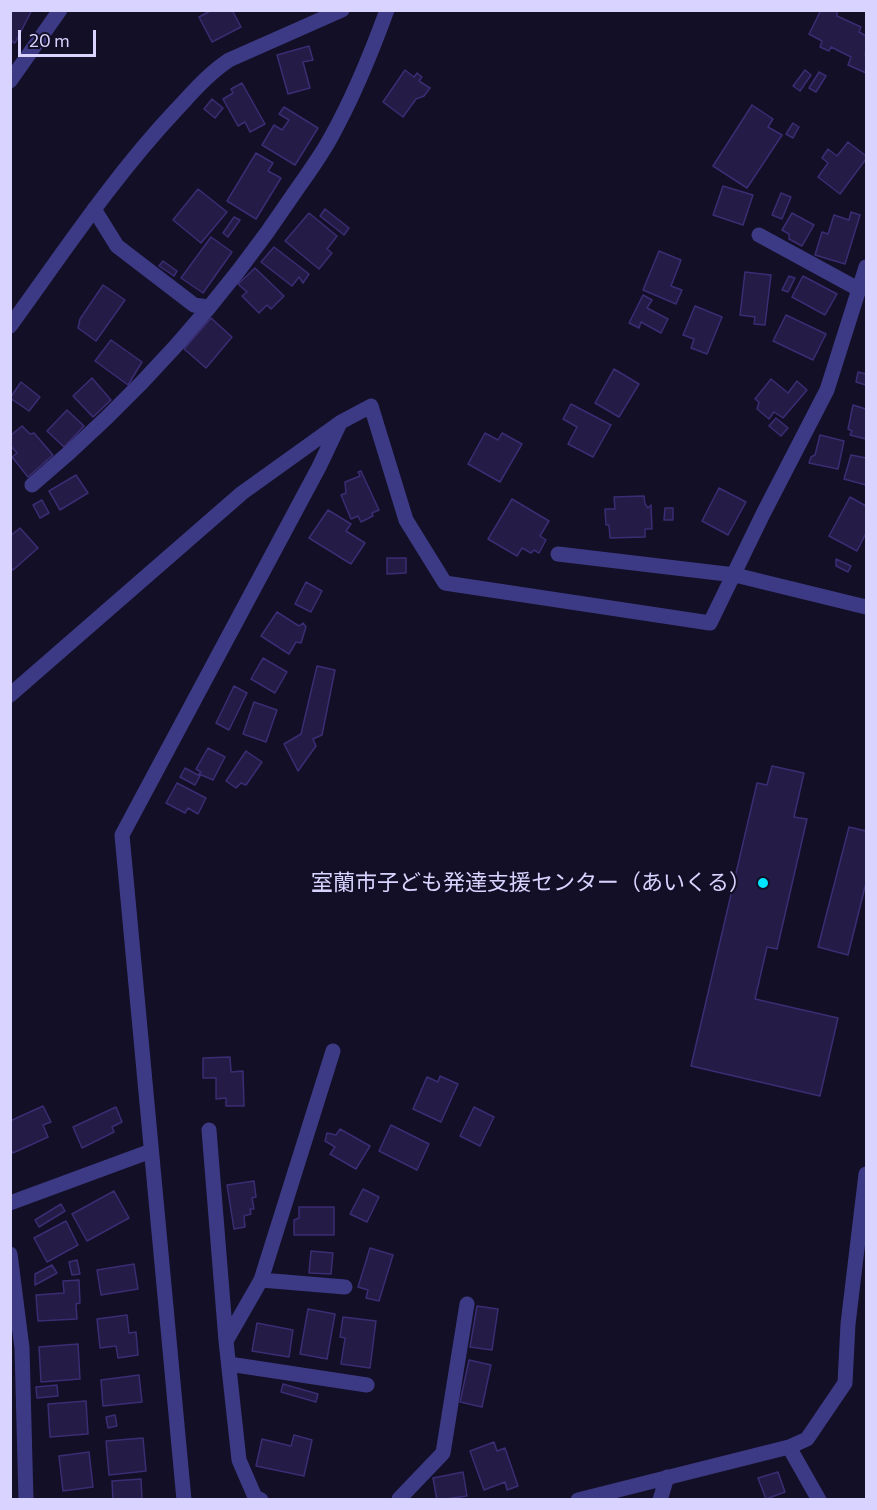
<!DOCTYPE html>
<html>
<head>
<meta charset="utf-8">
<style>
	body { margin:0 }
	#map { position:relative; width:877px; height:1510px; overflow:hidden; background:#130f26; font-family:Commissioner,sans-serif }
	canvas { display:block }
	.frame { position:absolute; inset:0; border:12px solid #d9d4ff; pointer-events:none }
	.scale { position:absolute; left:18px; top:30px; width:78px; height:27px; box-sizing:border-box; border:3px solid #d9d4ff; border-top:0; padding-left:8px; font-size:18px; line-height:21px; white-space:nowrap; color:#d9d4ff; -webkit-text-stroke:4px #130f26; paint-order:stroke }
</style>
</head>
<body>
<div id="map">
<canvas width="877" height="1510"></canvas>
<div class="frame"></div>
<div class="scale">20 m</div>
</div>
<script>
const ctx = document.querySelector('canvas').getContext('2d');
ctx.lineJoin = 'round';
function fill(path, color) {
  ctx.fillStyle = color;
  ctx.fill(path, 'evenodd');
}
function stroke(path, color, width, dash) {
  ctx.strokeStyle = color;
  ctx.lineWidth = width;
  ctx.lineCap = dash ? 'butt' : 'round';
  ctx.setLineDash(dash || []);
  ctx.stroke(path);
}
function write(font, color, halo, rows, align = 'center') {
  ctx.font = font + ' Commissioner,"Noto Sans JP",sans-serif';
  ctx.lineWidth = 4.5;
  ctx.setLineDash([]);
  ctx.textBaseline = 'middle';
  ctx.strokeStyle = halo;
  ctx.fillStyle = color;
  for (const [text, x, y, turn = 0] of rows) {
    ctx.save();
    ctx.translate(x, y);
    ctx.rotate((+turn || 0) * Math.PI / 180);
    ctx.textAlign = isNaN(turn) ? turn : align;
    if (halo) ctx.strokeText(text, 0, 0);
    ctx.fillText(text, 0, 0);
    ctx.restore();
  }
}
const building = new Path2D(`
	M10 10H32L15 43 10 40Z
	M212 10H232L241 27 212 42 199 17Z
	M821 10H837V16L861 27 859 32 866 36V51L865 55H866V73L848 65 851 57 831 47 829 51 820 47 822 41 809 34Z
	M309 46 313 60 303 62 310 88 288 94 277 55Z
	M405 70 414 77 417 73 422 77 419 81 430 88 424 96 416 99 403 117 383 102Z
	M805 70 811 75 800 91 793 86Z
	M819 72 826 76 816 92 809 88Z
	M242 83 265 124 250 132 245 122 238 126 223 99 233 93 231 89Z
	M212 99 223 108 215 118 204 109Z
	M752 105 773 119 768 127 782 135 747 188 713 166Z
	M284 107 318 128 295 165 262 145 274 125 282 130 289 120 279 114Z
	M793 123 799 127 793 138 786 134Z
	M848 142 866 156V159L840 194 818 177 828 163 822 158 828 149 837 156Z
	M256 153 273 163 268 171 281 178 256 219 227 201Z
	M723 186 753 195 743 225 713 215Z
	M198 189 227 212 201 243 173 220Z
	M781 193 791 197 782 219 772 215Z
	M325 209 349 228 344 235 320 216Z
	M851 212 860 215 845 264 815 255 822 232 828 234 834 215 849 220Z
	M309 213 337 236 327 249 332 253 319 269 285 241Z
	M792 213 814 225 802 246 789 239V234L782 230Z
	M234 217 240 220 228 237 223 233Z
	M211 237 232 252 203 293 181 278Z
	M274 247 309 274 303 283 299 277 292 286 261 262Z
	M659 251 681 260 671 286 682 290 676 304 643 290Z
	M163 261 177 271 174 276 159 266Z
	M255 268 284 296 271 309 267 305 259 313 242 296 247 292 238 284Z
	M745 272 771 275 765 325 754 324 755 317 740 315Z
	M789 276 795 278 788 292 782 290Z
	M803 276 837 294 825 315 792 297Z
	M103 285 125 300 96 341 78 328 80 319Z
	M643 295 652 300 647 308 668 319 661 333 641 322 639 328 629 323Z
	M695 306 722 317 707 354 691 348 694 339 683 335Z
	M786 315 826 334 813 360 773 341Z
	M211 318 232 337 206 368 184 349Z
	M111 340 142 362 128 385 95 361Z
	M614 369 639 384 619 417 595 403Z
	M858 372 866 374V385L856 382Z
	M92 378 111 400 93 417 73 396Z
	M771 379 788 393 797 381 807 390 783 418 774 412 769 419 757 409 759 402 755 399Z
	M21 382 40 397 29 411 10 398Z
	M571 404 611 425 593 457 568 444 577 427 563 419Z
	M853 405 866 409V439L850 435 852 431 848 429Z
	M67 410 84 426 64 447 47 431Z
	M776 418 788 428 781 436 769 426Z
	M22 426 30 434 34 433 53 455 28 477 12 457 17 453 10 445V436Z
	M485 433 498 440 502 433 522 444 500 482 468 464Z
	M820 435 844 441 838 469 809 463 811 457 815 455Z
	M851 455 866 458V485L844 479Z
	M361 471 379 510 372 513 373 516 361 522 358 516 351 519 341 495 346 493 345 482 360 476 358 472Z
	M76 475 88 493 60 510 49 491Z
	M719 488 746 502 728 535 702 521Z
	M644 496 645 504 648 508 651 505 652 529H645V537L610 538 609 525H606L605 509H615L614 497Z
	M850 497 866 506V533L857 551 829 536Z
	M512 499 549 521 540 536 546 540 539 553 534 550 531 553 522 548 517 556 488 539Z
	M42 500 49 513 40 518 33 505Z
	M665 508H673V520H664Z
	M328 510 351 524 346 531 365 543 351 564 309 538Z
	M20 528 38 548 13 570 10 567V536Z
	M387 558H406V573L387 574Z
	M836 559 851 566 848 572 836 566Z
	M306 582 322 591 311 612 295 604Z
	M277 612 299 626 303 623 306 627 301 643 296 642 289 654 261 636Z
	M263 658 287 672 275 693 251 679Z
	M317 666 335 670 322 735 313 739 316 746 298 771 284 744 301 734Z
	M234 686 247 693 229 730 216 723Z
	M254 702 277 710 266 742 243 734Z
	M208 748 225 757 213 780 199 774 201 772 196 769Z
	M246 751 262 762 246 785 241 783 236 788 226 781Z
	M772 766 804 773 794 817 807 819 777 949 767 947 755 999 838 1018 820 1096 691 1066 757 783 767 785Z
	M185 768 200 776 195 785 180 777Z
	M177 783 206 798 198 814 188 808 185 813 166 803Z
	M849 827 866 831V883L848 955 818 947Z
	M230 1057 231 1072 243 1071 244 1106H226V1098L216 1099V1078H203V1058Z
	M440 1076 458 1084 441 1122 413 1109 427 1077 438 1082Z
	M43 1106 51 1122 43 1125 48 1137 13 1153 10 1148V1121Z
	M116 1107 122 1122 112 1127 114 1132 82 1148 73 1127Z
	M474 1107 494 1117 480 1146 460 1136Z
	M391 1125 429 1144 417 1170 379 1151Z
	M340 1129 370 1146 356 1169 330 1154 335 1147 325 1141 327 1133 336 1135Z
	M254 1181 256 1197 252 1198 254 1209H250L251 1214 244 1216 245 1227 234 1229 227 1185Z
	M363 1189 379 1197 367 1222 350 1214Z
	M114 1191 129 1218 87 1241 72 1214Z
	M61 1204 65 1211 39 1227 35 1220Z
	M299 1207H334V1235H294V1220L299 1218Z
	M66 1221 78 1245 47 1262 34 1238Z
	M370 1248 393 1255 379 1301 366 1298 368 1290 358 1287Z
	M311 1251 333 1253 331 1274 309 1273Z
	M77 1260 80 1274 72 1275 69 1262Z
	M134 1264 138 1289 101 1295 97 1270Z
	M52 1265 57 1273 35 1285V1274Z
	M79 1280 80 1303 76 1304 77 1319 38 1321 36 1295 64 1293 63 1281Z
	M477 1306 498 1309 492 1350 470 1347Z
	M308 1309 335 1314 327 1359 300 1354Z
	M127 1315 129 1333 136 1332 138 1355 118 1358 116 1346 100 1348 97 1319Z
	M343 1317 376 1321 370 1368 341 1364 345 1338 340 1337Z
	M257 1323 293 1330 289 1357 252 1351Z
	M78 1344 80 1379 41 1382 39 1347Z
	M469 1360 491 1365 482 1407 460 1402Z
	M139 1375 142 1402 103 1406 101 1380Z
	M283 1384 318 1394 316 1402 281 1392Z
	M57 1385 58 1396 37 1398 36 1387Z
	M86 1401 88 1434 50 1437 48 1404Z
	M115 1415 117 1426 108 1428 106 1417Z
	M294 1435 312 1440 304 1476 256 1466 262 1439 291 1446Z
	M143 1438 146 1471 109 1475 106 1441Z
	M494 1442 497 1451 505 1448 518 1486 507 1490 505 1482 484 1490 470 1451Z
	M89 1452 93 1487 63 1491 59 1456Z
	M463 1472 467 1496 437 1500 433 1478Z
	M778 1472 785 1492 766 1499 758 1478Z
	M141 1479 142 1500H113L112 1481Z`);
fill(building, '#241b47');
stroke(building, '#3b2d73', 1.5);
stroke(new Path2D(`
	M10 81 60 10
	M94 209 117 246 194 305 208 307
	M759 235 860 290
	M10 326C63 253 114 176 176 110 193 92 208 74 229 60L342 10
	M32 485C133 400 222 302 295 192 307 175 320 157 330 139 353 98 371 54 387 10
	M558 554 735 575 866 607
	M10 695 242 493 341 422 371 406 406 520 445 583 710 623 763 514 827 390 866 267
	M209 1130 226 1341
	M10 1203 151 1151
	M10 1254 22 1348 26 1500
	M261 1280 345 1287
	M229 1364 367 1385
	M789 1447 819 1500
	M399 1499 443 1453 467 1304
	M184 1500 122 835 319 467 339 425
	M261 1500 255 1497 239 1460 226 1341 261 1280 333 1051
	M578 1500 789 1447 807 1439 845 1383 848 1324 866 1174
	M660 1500 667 1477`), '#3d3a85', 15);
for (const [x, y, r, color] of [
	[763,883,6,"#00e5ff"]
]) {
  const dot = new Path2D();
  dot.arc(x, y, r, 0, 2 * Math.PI);
  ctx.fillStyle = color;
  ctx.fill(dot);
  stroke(dot, '#130f26', 2);
}
write('22px', '#d9d4ff', '#130f26', [
	["室蘭市子ども発達支援センター（あいくる）",751,883]
], 'right');
</script>
</body>
</html>
